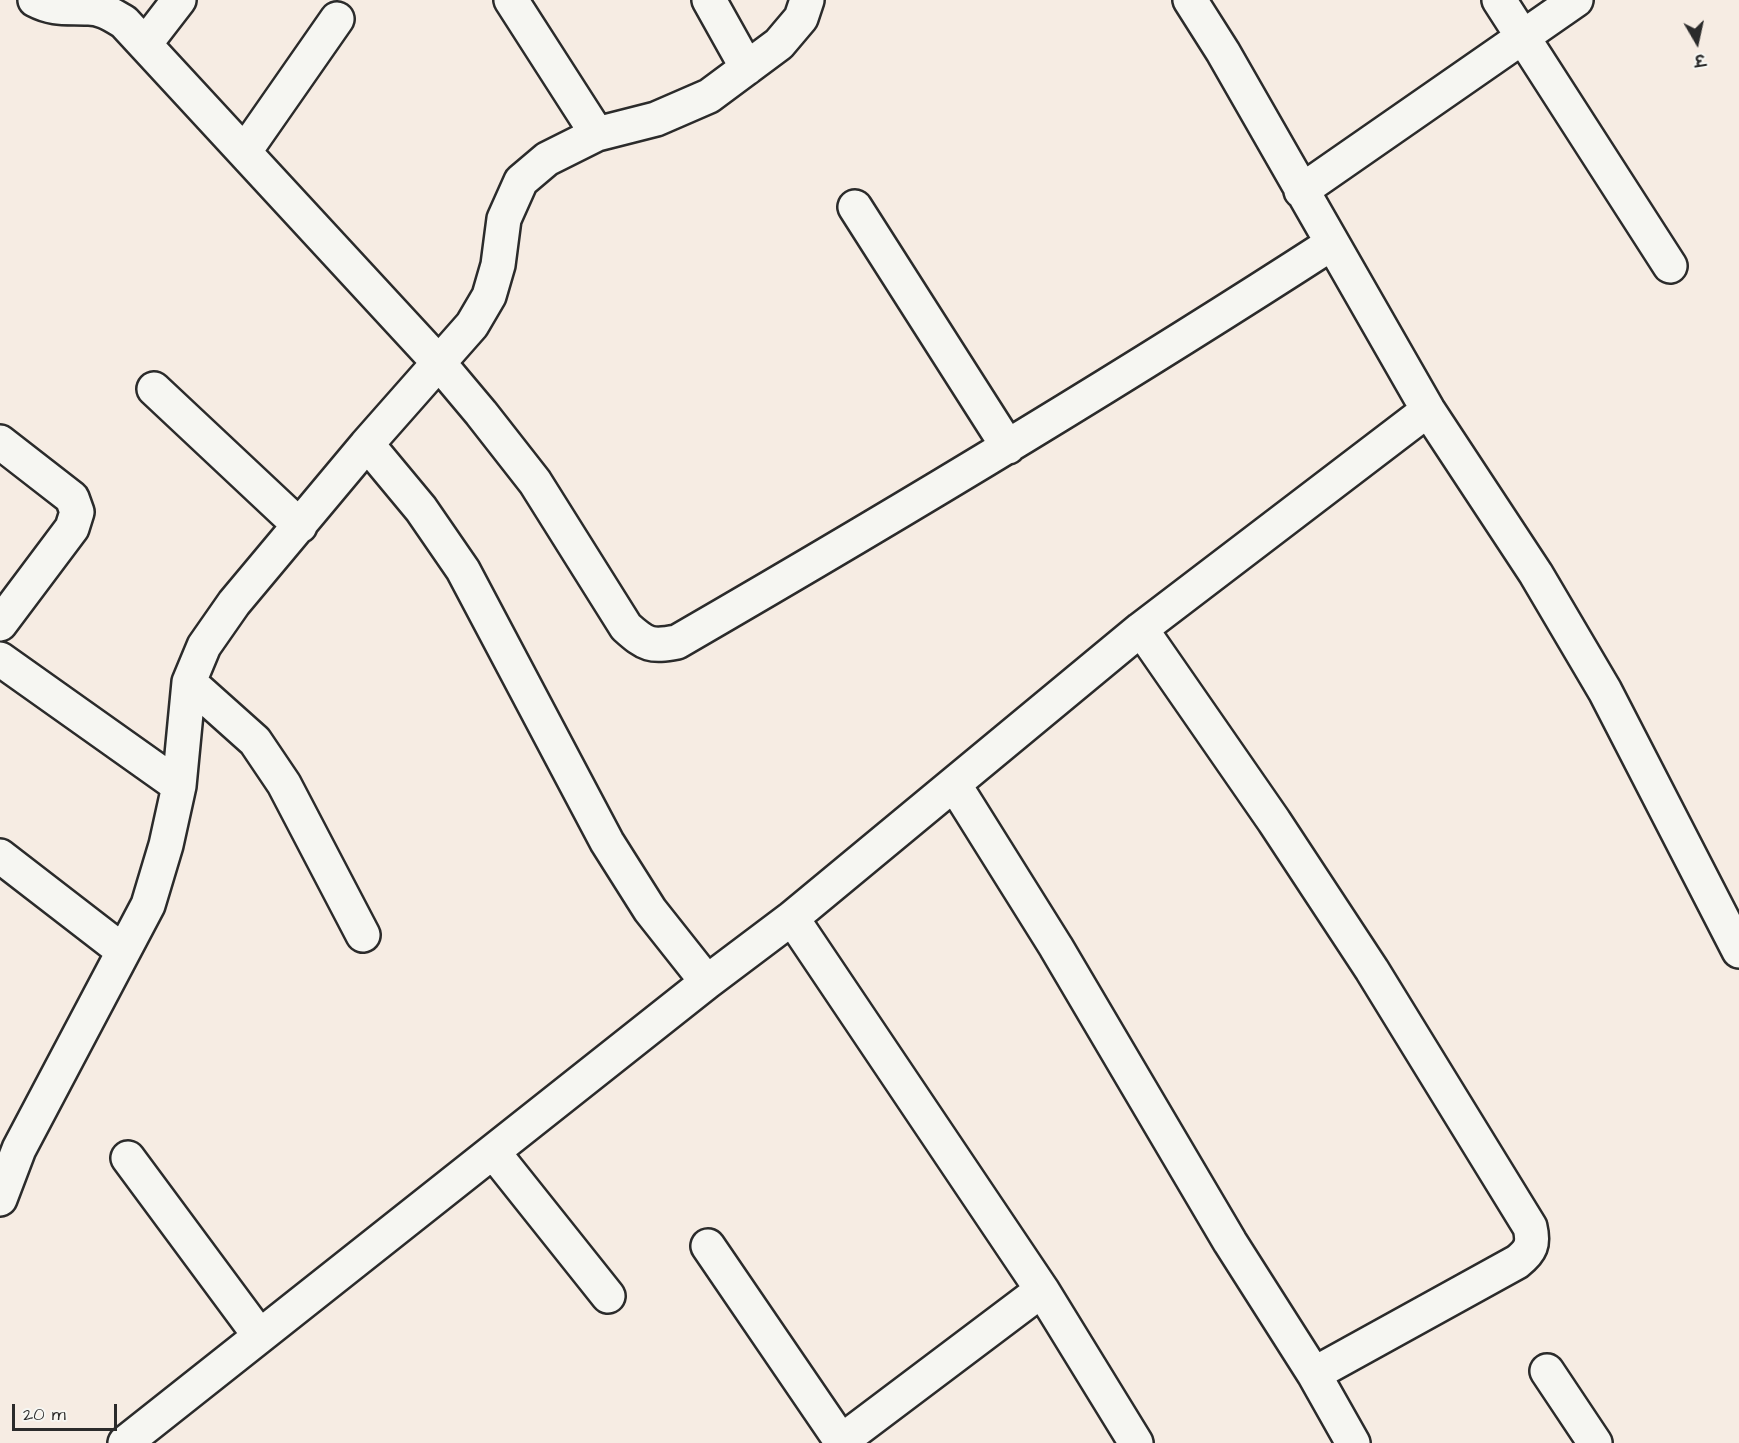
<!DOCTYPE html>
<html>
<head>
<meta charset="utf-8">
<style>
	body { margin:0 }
	#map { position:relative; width:1739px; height:1443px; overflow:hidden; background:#f6ece3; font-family:"Architects Daughter","Playpen Sans Deva",sans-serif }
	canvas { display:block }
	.north { position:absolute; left:1667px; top:12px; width:60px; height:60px; -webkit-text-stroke:4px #f6f6f2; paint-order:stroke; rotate:171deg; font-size:16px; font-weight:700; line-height:24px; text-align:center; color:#2b2b2b }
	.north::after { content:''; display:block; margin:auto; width:21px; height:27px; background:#2b2b2b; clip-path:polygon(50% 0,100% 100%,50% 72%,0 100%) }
	.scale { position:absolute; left:12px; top:1404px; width:105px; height:27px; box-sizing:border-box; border:3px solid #2b2b2b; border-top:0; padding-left:8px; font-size:18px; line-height:21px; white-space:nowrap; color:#2b2b2b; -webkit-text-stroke:4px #f6f6f2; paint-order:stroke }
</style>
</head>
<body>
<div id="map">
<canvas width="1739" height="1443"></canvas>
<div class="north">उ</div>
<div class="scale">20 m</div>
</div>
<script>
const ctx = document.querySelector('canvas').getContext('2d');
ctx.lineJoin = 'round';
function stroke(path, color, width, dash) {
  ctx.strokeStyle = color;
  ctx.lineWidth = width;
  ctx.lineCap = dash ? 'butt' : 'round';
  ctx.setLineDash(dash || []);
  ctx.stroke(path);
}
const minor = new Path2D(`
	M35 0C54 10 67 7 88 8 102 8 112 15 124 22L439 363 481 413 535 482 626 627C646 645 651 647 677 642 898 514 1116 383 1331 244
	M511 0 597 134
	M709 0 747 68
	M1190 0 1223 52 1428 410 1536 574 1605 691 1739 951
	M1499 0 1670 266
	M145 44 179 0
	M245 151 337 19
	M1301 191 1576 0
	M855 207 1008 447
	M154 389 300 526
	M0 442 72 498 77 512 72 528 0 624
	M367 444 421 509 463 570 607 842 650 910 707 982
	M1141 629 1274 821 1372 970 1530 1227C1534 1244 1531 1251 1517 1262L1314 1374
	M0 659 179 786
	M189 682 255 741 284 784 363 935
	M954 784 1056 947 1230 1242 1314 1374 1353 1443
	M0 856 123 951
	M792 918 1042 1290 1136 1443
	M494 1153 608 1296
	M128 1158 259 1335
	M0 1199 19 1149 148 905 166 845 179 786 189 682 204 646 234 603 367 444 472 325 489 296 498 265 504 219 521 181 547 159 597 134 656 119 709 96 779 44 801 18 807 0
	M708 1246 841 1441
	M1547 1371 1595 1443
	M125 1443 707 982 792 918 1141 629 1428 410
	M839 1443 1042 1290`);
stroke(minor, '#2b2b2b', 38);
stroke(minor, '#f6f6f2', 33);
</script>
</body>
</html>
